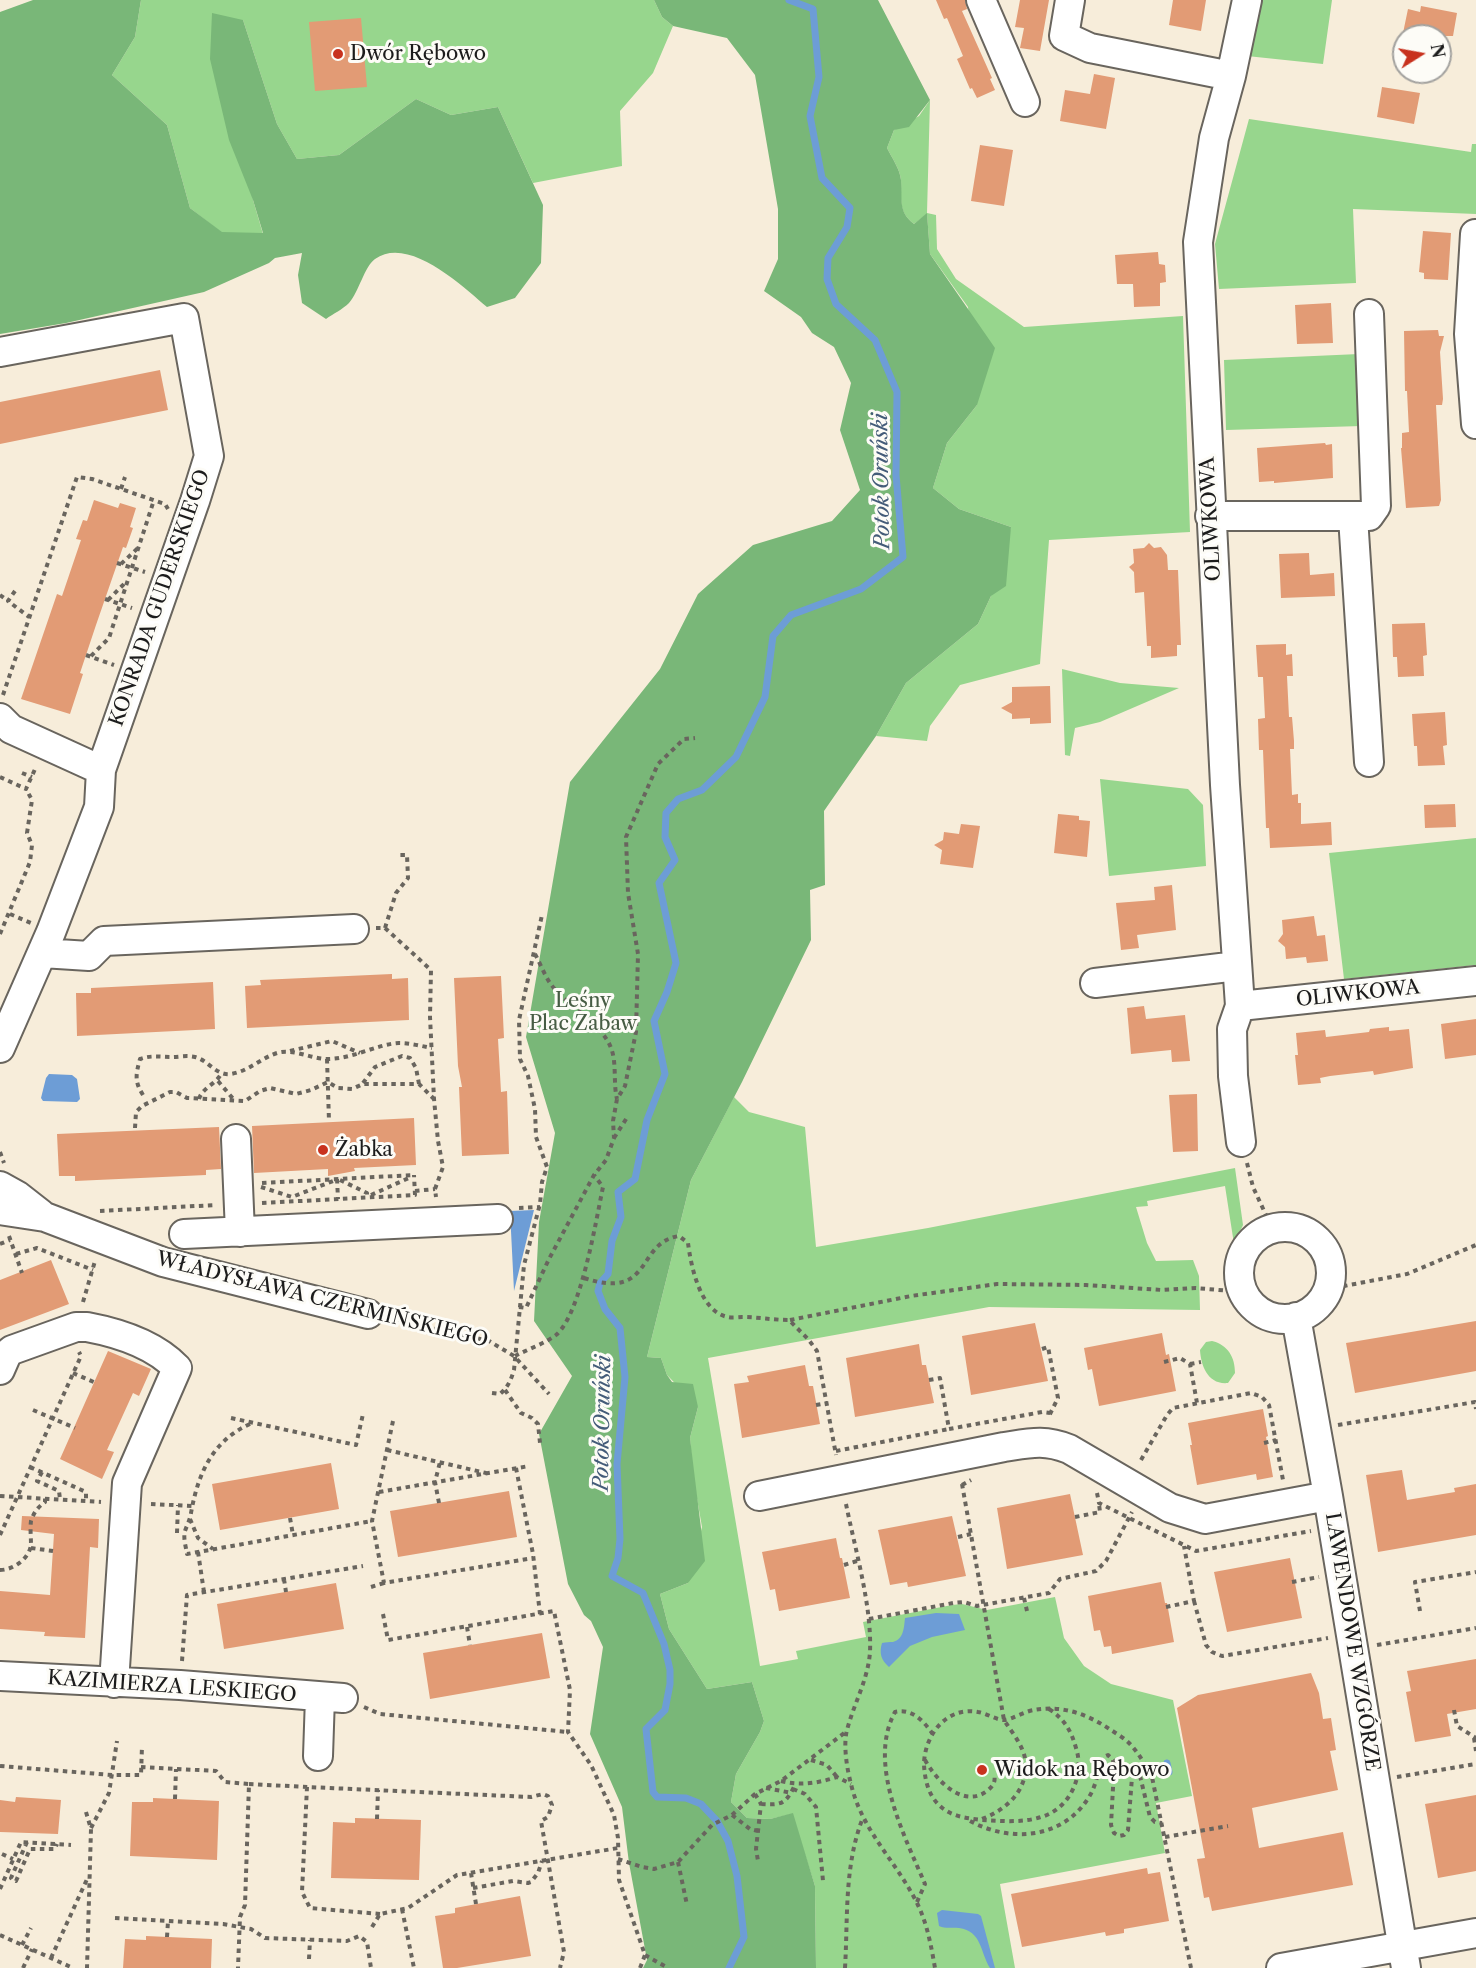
<!DOCTYPE html>
<html>
<head>
<meta charset="utf-8">
<style>
	body { margin:0 }
	#map { position:relative; width:1476px; height:1968px; overflow:hidden; background:#f7edda; font-family:"Libre Caslon Text",serif }
	canvas { display:block }
	.north { position:absolute; left:1392px; top:24px; width:60px; height:60px; box-sizing:border-box; background:#fdfcf7; border:2px solid #a3a29f; border-radius:50%; rotate:79deg; font-size:16px; font-weight:700; line-height:24px; text-align:center; color:#1c1c1c }
	.north::after { content:''; display:block; margin:auto; width:21px; height:27px; background:#c8321e; clip-path:polygon(50% 0,100% 100%,50% 72%,0 100%) }
</style>
</head>
<body>
<div id="map">
<canvas width="1476" height="1968"></canvas>
<div class="north">N</div>
</div>
<script>
const ctx = document.querySelector('canvas').getContext('2d');
ctx.lineJoin = 'round';
function fill(path, color) {
  ctx.fillStyle = color;
  ctx.fill(path, 'evenodd');
}
function stroke(path, color, width, dash) {
  ctx.strokeStyle = color;
  ctx.lineWidth = width;
  ctx.lineCap = dash ? 'butt' : 'round';
  ctx.setLineDash(dash || []);
  ctx.stroke(path);
}
function write(font, color, halo, rows, align = 'center') {
  ctx.font = font + ' "Libre Caslon Text",serif';
  ctx.lineWidth = 6;
  ctx.setLineDash([]);
  ctx.textBaseline = 'middle';
  ctx.strokeStyle = halo;
  ctx.fillStyle = color;
  for (const [text, x, y, turn = 0] of rows) {
    ctx.save();
    ctx.translate(x, y);
    ctx.rotate((+turn || 0) * Math.PI / 180);
    ctx.textAlign = isNaN(turn) ? turn : align;
    if (halo) ctx.strokeText(text, 0, 0);
    ctx.fillText(text, 0, 0);
    ctx.restore();
  }
}
fill(new Path2D(`
	M141 0H654L662 17 673 26 653 73 620 111 622 166 533 183 498 107 451 115 416 99 339 155 297 159 277 124 243 20 253 200 263 234 222 233 190 208 167 125 112 75 135 37Z
	M1258 0H1332L1323 64 1247 56Z
	M930 100 927 213 936 215 937 249 956 279 1024 327 1183 316 1190 532 1049 540 1040 664 960 685 930 726 927 741 876 736 906 683 978 624 991 596 1011 527 959 509 933 488 947 443 977 405 968 307 930 254 927 214 914 224C897 211 902 198 901 180 900 169 892 158 887 148L894 130 919 116Z
	M1249 119 1471 152 1472 144H1476V214L1353 209 1356 283 1219 289 1215 244Z
	M1359 354 1362 426 1226 430 1224 360Z
	M1062 669 1120 683 1179 688 1100 722 1075 728 1070 756 1065 755Z
	M1100 779 1188 789 1203 805 1206 866 1109 876Z
	M1476 838V965L1344 979 1329 853Z
	M734 1097 749 1112 805 1127 816 1247 928 1228 1235 1168 1243 1225 1234 1244 1225 1186 1147 1201 1148 1206 1136 1207 1147 1243 1156 1261 1193 1260 1199 1276 1200 1310 989 1307 708 1358 760 1666 798 1659 796 1651 866 1637 863 1622 952 1605 962 1604 987 1610 1055 1597 1064 1638 1084 1666 1111 1684 1173 1700 1192 1796 1156 1803 1165 1853 1000 1884 1015 1968H816L815 1886 792 1814 770 1819 747 1818 731 1802 736 1774 760 1732 764 1721 752 1682 707 1689 669 1629 660 1594 688 1583 702 1527 693 1476 690 1438 698 1407 667 1375 661 1358 647 1357 691 1180Z
	M1212 1341C1228 1345 1235 1357 1235 1373L1228 1383C1208 1385 1201 1366 1200 1350L1206 1342Z`), '#97d68d');
fill(new Path2D(`
	M33 0H141L135 37 112 75 167 125 190 208 222 232 263 233 253 200 229 140 210 59 212 13 243 20 277 124 297 159 339 155 416 99 451 115 498 107 543 205 541 263 515 298 487 307C463 287 409 235 375 259 364 267 359 292 349 303 343 309 333 314 326 319L302 303 298 275 302 253 275 258 269 263 204 292 66 323 0 334V12Z
	M654 0H878L930 100 909 127 894 130 887 148C892 158 900 169 901 180 903 198 897 211 914 224L927 213 930 254 995 348 977 405 947 443 933 488 959 509 1011 527 1006 586 991 596 978 624 906 683 876 736 824 811 825 885 810 890 811 940 742 1082 691 1180 647 1357 661 1358 667 1375 672 1382 693 1384 698 1407 690 1438 705 1561 688 1583 660 1594 669 1629 707 1689 752 1682 764 1721 760 1732 736 1774 731 1802 747 1818 770 1819 793 1813 815 1886 816 1968H643L647 1960 629 1863 622 1807 590 1734 603 1647 591 1621 584 1615 568 1584 539 1434 572 1376 534 1321 539 1222 555 1133 526 1037 570 782 660 669 698 594 753 545 832 521 860 490 840 430 851 383 834 347 812 333 801 317 764 291 778 259V209L755 75 727 38 673 26 662 17Z`), '#79b778');
fill(new Path2D(`
	M49 1074 72 1075 77 1079 80 1099 77 1102 43 1101 41 1098 46 1078Z
	M534 1210 514 1291 510 1211Z
	M936 1613 959 1614 965 1630 932 1637 910 1646 889 1667C881 1660 879 1653 882 1643 886 1642 890 1642 893 1642 904 1639 904 1627 905 1618Z
	M942 1910 978 1914 981 1916 995 1968H990C980 1952 982 1931 959 1928 951 1927 946 1929 939 1926L937 1913Z`), '#6d9dd6');
stroke(new Path2D(`
	M1167 1763 1169 1772
	M729 1968 744 1937 737 1876 728 1841 717 1821 701 1804 686 1798 657 1797 653 1792 646 1729 665 1710 670 1684V1670L664 1644 643 1593 612 1576 618 1558 620 1539 617 1464 625 1377 620 1328 605 1309 598 1291 600 1283 608 1274 612 1241 621 1217 618 1192 635 1179 647 1120 665 1074 654 1021 667 992 676 963 659 883 675 860 665 837 666 813 678 799 702 790 736 757 765 697 773 636 791 615 861 589 903 557 896 475 897 392 875 340 836 304 827 279 828 258 847 227 850 208 822 178 810 116 819 77 813 9 789 0`), '#6d9dd6', 7);
fill(new Path2D(`
	M936 0H965L967 9 962 11 992 78 990 79 995 90 977 98 972 88 970 89 957 59 963 56 947 18 944 19Z
	M1020 0H1049L1040 51 1020 48 1024 28 1015 27Z
	M1173 0H1206L1201 31 1169 25Z
	M1421 6 1457 13 1453 36H1420L1403 33 1408 9 1420 12Z
	M361 18 367 87 315 91 309 22Z
	M1094 74 1115 78 1106 129 1060 121 1065 90 1090 94Z
	M1382 87 1420 93 1414 124 1377 117Z
	M980 145 1013 150 1004 206 971 201Z
	M1423 231 1451 233 1448 280 1424 279V273L1419 272Z
	M1158 252 1159 264 1165 265 1166 282 1160 283V306L1134 307 1133 284H1117L1115 255Z
	M1331 303 1333 343 1297 344 1295 305Z
	M1438 330 1439 336H1444L1440 352 1443 399 1442 405H1436L1441 500 1439 506 1406 508 1401 448H1402V433L1409 432 1407 391H1405L1404 331Z
	M160 370 168 410 0 444V402Z
	M1325 443 1326 445 1332 444 1333 478 1274 483V481L1259 482 1257 448Z
	M94 500 118 508 120 503 136 508 130 527 133 528 126 548 123 547 96 625 80 673 83 674 70 714 21 699 57 594 62 596 81 540 76 539 83 520 87 521Z
	M1149 543 1154 548 1161 547 1167 555 1168 570H1178L1181 645H1177V656L1151 658V646H1147L1144 592 1135 593 1134 572 1129 567 1134 563 1133 549 1144 548Z
	M1309 553 1310 575 1334 573 1335 596 1281 598 1279 554Z
	M1425 623 1427 655 1423 656 1424 676 1398 677 1397 657H1393L1392 624Z
	M1286 644V655L1292 654 1293 676H1287L1289 717H1292L1294 741V749H1290L1292 795 1298 794V803H1301V824L1331 822 1332 845 1270 848 1269 828H1266L1263 750H1259L1258 719 1265 718 1263 677H1258L1256 645Z
	M1050 686 1051 723 1030 724V718L1012 719V714L1001 708 1012 702V687Z
	M1445 712 1447 745 1443 746 1445 765 1418 766 1417 746H1414L1412 714Z
	M1455 804 1456 827 1425 828 1424 805Z
	M1058 814 1079 816V820L1090 821 1087 857 1054 853Z
	M961 824 980 826 973 868 940 864 942 850 934 845 943 840 944 832 959 834Z
	M1172 885 1176 930 1137 935 1139 948 1121 950 1116 903 1155 900 1154 887Z
	M1314 916 1317 936 1325 935 1328 961 1307 963 1306 957 1286 959 1285 947 1278 941 1283 934 1282 920Z
	M392 974V979L408 978 409 1020 247 1028 245 986 261 985 260 980Z
	M501 976 504 1038 498 1039 501 1092 507 1091 509 1154 462 1156 459 1087H462L458 1066 454 978Z
	M213 982 215 1029 77 1036 76 993H91V988Z
	M1144 1006 1146 1019 1185 1015 1190 1061 1172 1062 1171 1050 1131 1054 1127 1008Z
	M1476 1019V1055L1445 1059 1441 1024Z
	M1389 1027V1031L1409 1029 1413 1068 1374 1075 1373 1071 1330 1076 1320 1078 1321 1083 1298 1085 1295 1055H1298L1296 1033 1325 1030 1326 1037 1369 1032 1370 1029Z
	M1197 1094 1198 1151 1173 1152 1169 1095Z
	M414 1118 416 1165 354 1168 355 1171 328 1176V1169L254 1173 252 1126Z
	M219 1127 221 1169 206 1170V1175L75 1181V1176H59L57 1134Z
	M51 1260 69 1304 0 1330V1280Z
	M1476 1321V1371L1355 1393 1346 1343Z
	M1035 1323 1048 1381 971 1395 962 1336Z
	M1162 1333 1166 1355 1169 1354 1176 1391 1099 1406 1092 1369 1088 1370 1084 1348Z
	M919 1344 922 1365H926L934 1403 855 1417 846 1358Z
	M108 1351 151 1369 139 1396 133 1393 107 1450 114 1452 102 1479 60 1459Z
	M805 1365 809 1386H813L820 1424 742 1438 734 1384 749 1382 747 1376Z
	M1263 1409 1268 1436 1266 1437 1273 1477 1257 1480 1256 1474 1197 1485 1190 1445H1192L1188 1423Z
	M331 1463 339 1509 220 1530 212 1484Z
	M1402 1470 1407 1500 1455 1492 1454 1488 1476 1484V1535L1378 1552 1366 1475Z
	M509 1491 517 1537 398 1557 390 1511Z
	M1070 1494 1083 1555 1007 1569 997 1508Z
	M22 1516 99 1519 98 1548 90 1547 85 1638 44 1636 45 1632 0 1629V1591L50 1595 54 1534 21 1530Z
	M952 1516 966 1576 908 1587 907 1582 890 1585 878 1530Z
	M836 1538 840 1558H842L850 1598 779 1611 775 1589 770 1590 762 1552Z
	M1290 1558 1302 1618 1227 1632 1214 1572Z
	M1161 1582 1165 1603H1167L1174 1642 1112 1654 1111 1646 1104 1647 1100 1630 1094 1631 1088 1596Z
	M336 1583 344 1629 224 1649 217 1604Z
	M542 1633 550 1678 430 1699 423 1653Z
	M1476 1659V1709L1447 1714 1451 1736 1415 1742 1406 1692 1411 1691 1407 1671Z
	M1311 1673 1319 1693 1323 1719 1331 1718 1336 1750 1330 1751 1338 1790 1252 1808 1259 1848 1343 1832 1353 1885 1212 1911 1209 1897 1204 1898 1197 1859 1205 1858 1177 1708 1198 1695Z
	M1476 1795V1871L1438 1878 1425 1804Z
	M16 1797 61 1800 58 1834 0 1832V1800L15 1802Z
	M153 1798 219 1801 217 1860 130 1856 132 1802H153Z
	M355 1818 421 1820 419 1880 331 1878 333 1822 355 1823Z
	M1147 1868 1148 1874 1160 1872 1169 1921 1124 1929V1933L1106 1936 1105 1932 1022 1947 1011 1894Z
	M520 1896 531 1956 457 1968H443L435 1916 455 1913V1908Z
	M146 1936 212 1939 211 1968H123L125 1939 146 1940Z`), '#e29b75');
const minor = new Path2D(`
	M981 0 1025 102
	M1070 0 1064 36 1090 48 1231 76
	M1475 234 1469 334 1476 424
	M0 352 184 318 209 456 195 501 101 770 99 807 51 932 0 1048
	M1210 516H1369L1376 506 1369 314
	M1353 517 1369 762
	M0 718 11 729 101 770
	M42 953 89 956 104 941 354 929
	M1095 983 1237 966
	M1240 1006 1476 981
	M236 1139 240 1232
	M1241 1142 1233 1076 1232 1029 1240 1006 1225 785 1198 242 1214 138 1231 76 1247 0
	M0 1186 18 1196 41 1214
	M0 1210 45 1217 163 1262 368 1314
	M1239 1273a46 46 0 1 1 92 0a46 46 0 1 1-92 0Z
	M184 1234 498 1219
	M1296 1317 1328 1496 1406 1968
	M0 1370 7 1354 12 1350 76 1327H87C119 1333 154 1344 177 1368L127 1483 114 1683
	M759 1496 1004 1447C1030 1443 1044 1439 1069 1449L1170 1508 1205 1519 1328 1496
	M0 1676 180 1685 343 1698
	M318 1756 320 1697
	M1281 1968 1476 1933`);
stroke(minor, '#69655e', 32);
stroke(new Path2D(`
	M121 489 125 477
	M117 563 145 572
	M121 564 138 548
	M15 591 8 601 29 617
	M0 595 8 601
	M105 599 132 608
	M108 600 127 581
	M86 655 114 665
	M91 656 109 638 154 500
	M3 695 77 477 92 479 165 504 168 509
	M22 773 32 777
	M0 777 26 789 36 767
	M10 914 31 923
	M376 928H385L431 970 430 1017 434 1099 438 1141 443 1167 435 1189 436 1197
	M385 928 396 893 408 878 407 855H399
	M0 934 30 862 32 845 27 833 32 800 26 789
	M535 954C540 963 544 974 550 983 565 1005 602 1023 611 1048 617 1063 613 1083 617 1099
	M290 1051 332 1041 360 1053
	M327 1059 329 1121
	M218 1081 235 1101
	M363 1083 375 1067 402 1056 410 1058 416 1068 419 1084
	M143 1095C134 1081 136 1074 140 1059 151 1055 160 1057 172 1057 179 1057 187 1055 195 1057 208 1060 216 1076 231 1074 249 1071 261 1058 277 1053 293 1048 311 1059 327 1059 353 1059 377 1044 399 1043 410 1043 421 1046 432 1048
	M199 1099C202 1088 216 1084 221 1074
	M135 1128 136 1112 142 1106 170 1092H176L187 1098 245 1101 260 1091 270 1088 296 1094 311 1090 328 1082 338 1088 352 1089 363 1084H419L434 1099
	M614 1138 628 1116
	M0 1152 4 1163
	M1247 1163 1253 1187 1272 1228
	M337 1179 338 1199
	M340 1180 367 1193V1198
	M262 1183 414 1175
	M261 1187 292 1197 333 1181
	M415 1191 435 1189
	M371 1195 411 1177
	M262 1203 415 1195 414 1175
	M519 1208 540 1207
	M100 1211 216 1205
	M9 1236 22 1273
	M0 1244 10 1240
	M16 1254 37 1248 93 1270
	M584 1278C654 1301 635 1243 679 1236L688 1243C691 1266 700 1312 728 1317 732 1318 738 1317 742 1317 758 1317 773 1320 789 1320L808 1339 817 1351 836 1455
	M1327 1289 1343 1287
	M83 1302 95 1261
	M519 1307 526 1308 549 1259 594 1175 606 1160 614 1138 613 1121 617 1099 625 1086 636 1032 638 954 628 893 626 837 658 764 684 739 695 738
	M1321 1315 1344 1286 1407 1274 1476 1245
	M390 1319 489 1341 514 1356 549 1394
	M790 1320 911 1296 997 1284 1086 1285 1162 1290 1196 1288 1243 1292
	M1042 1349 1048 1347 1058 1398 1048 1418
	M515 1356C528 1349 544 1344 556 1335 581 1314 596 1220 603 1187L594 1175
	M1164 1362 1180 1358 1190 1364 1197 1403
	M1190 1364 1201 1362
	M73 1373 96 1383
	M929 1380 940 1378 949 1429 1042 1412 1050 1413
	M505 1390 521 1413 532 1418 538 1424 540 1443
	M492 1393 500 1394C508 1387 511 1380 514 1370L524 1265 540 1204 542 1182 547 1167 536 1137 535 1109 528 1076 520 1059 519 1020 542 915
	M816 1405 827 1403
	M33 1410 75 1428
	M231 1418 356 1445 363 1414
	M393 1421 372 1521 384 1583 533 1558
	M250 1424C212 1441 198 1474 191 1513 190 1520 187 1525 185 1531 183 1538 186 1547 187 1554L372 1521
	M1338 1425 1475 1402 1476 1409
	M1264 1443 1276 1440
	M387 1450 486 1473
	M836 1451 949 1429
	M1141 1460 1167 1415 1173 1408 1251 1393 1262 1397 1269 1405 1283 1480
	M30 1467 86 1492V1501
	M516 1468 533 1554 540 1614
	M42 1472 37 1481 59 1491 60 1499
	M962 1484 1004 1720C1011 1731 1022 1744 1025 1758 1030 1788 1008 1809 982 1819
	M962 1485 971 1480
	M379 1492 529 1466
	M1097 1493 1099 1503 1196 1551 1311 1531
	M0 1496 101 1502
	M439 1503 435 1482 440 1462
	M151 1504 192 1506
	M846 1504C855 1549 872 1606 870 1652 868 1680 854 1703 847 1730 843 1745 847 1769 851 1784 862 1831 896 1861 917 1903 927 1923 931 1945 935 1968
	M1075 1517 1100 1512 1099 1504
	M290 1518 293 1535
	M190 1519 198 1538 213 1549
	M177 1533 178 1505
	M0 1535 81 1356 79 1352
	M958 1537 971 1534
	M31 1548 53 1551
	M198 1552 204 1592
	M844 1565 857 1561
	M0 1570C13 1570 29 1559 31 1545 31 1537 30 1528 31 1521 34 1512 38 1507 45 1502V1498
	M284 1579 286 1592
	M1292 1582 1319 1577
	M371 1587 384 1583
	M1024 1598 1027 1611
	M1194 1601 1206 1645 1212 1652 1222 1656 1328 1638
	M1166 1607 1194 1601 1184 1546
	M1420 1611 1415 1582 1476 1572
	M383 1614 388 1640 554 1611 570 1690 568 1732 591 1765 614 1815 618 1838 619 1880 645 1955 640 1968
	M869 1619 953 1603 964 1602 977 1606 1049 1593 1060 1579 1096 1571 1106 1561 1132 1512
	M467 1627 470 1645
	M1377 1645 1476 1628
	M182 1661 187 1595 363 1566
	M364 1707 380 1714 568 1732
	M1049 1709C1064 1719 1071 1730 1076 1748 1085 1775 1070 1809 1041 1817 1023 1823 1001 1821 982 1820 967 1818 952 1817 940 1806 928 1795 925 1780 924 1765 924 1736 946 1706 978 1712 986 1713 996 1720 1004 1720 1011 1720 1025 1711 1034 1710 1063 1705 1087 1714 1111 1730 1117 1734 1124 1738 1129 1743 1139 1753 1145 1765 1152 1777L1191 1968
	M1454 1710 1457 1726 1476 1738
	M1474 1738 1476 1751
	M811 1760 827 1765 837 1777
	M925 1760C936 1780 963 1809 987 1791 993 1786 996 1782 994 1774
	M0 1766 112 1775H141L142 1746
	M141 1767 216 1771 225 1782 249 1784 245 1905 240 1917 238 1968
	M1397 1777 1476 1764
	M781 1781C800 1786 819 1783 837 1777L851 1784
	M249 1784 307 1787
	M766 1788 792 1793
	M793 1789 805 1794 816 1807 823 1881
	M755 1794 761 1804 756 1849 758 1861
	M175 1799 176 1769
	M761 1804C780 1805 785 1805 794 1787
	M86 1812 91 1829 87 1968
	M732 1815 750 1829 758 1831
	M377 1819 378 1790
	M970 1821C1011 1843 1063 1839 1089 1797 1097 1784 1098 1770 1103 1757L1108 1755 1113 1760 1114 1769 1111 1825 1114 1833 1119 1836 1124 1835 1128 1830 1132 1777 1134 1775 1140 1776 1150 1817 1155 1822 1162 1823
	M91 1828 109 1793 117 1741
	M1165 1837 1228 1826
	M27 1842 11 1878 16 1881 30 1849H55L57 1844
	M2 1854 13 1859
	M618 1859 642 1867 654 1869 678 1862 712 1825 732 1815 755 1794 781 1781 847 1731
	M678 1862 687 1905
	M471 1873 476 1904
	M473 1888 513 1881 528 1883 531 1882 538 1873 542 1861
	M0 1889 21 1842 71 1845
	M917 1902 925 1884C904 1835 867 1763 895 1712 911 1708 923 1720 932 1733
	M402 1909 414 1968
	M380 1914 310 1908 302 1892 307 1787 531 1797 543 1794 548 1796 552 1805 548 1817 541 1821 564 1952 560 1968
	M115 1918 223 1924 251 1929 265 1938 347 1941 359 1936 367 1942 371 1968
	M372 1927 380 1914 408 1908 457 1875 618 1848
	M0 1935 73 1968
	M167 1937 168 1921
	M22 1945 31 1928
	M645 1955 668 1968
	M51 1958 88 1877
	M309 1959 310 1940
	M23 1968 32 1949
	M845 1968C848 1918 844 1868 862 1820`), '#69655e', 4, [4.5, 4.5]);
stroke(minor, '#fff', 28);
for (const [x, y, r, color] of [
	[338,54,6,"#c8321e"],
	[323,1150,6,"#c8321e"],
	[982,1770,6,"#c8321e"]
]) {
  const dot = new Path2D();
  dot.arc(x, y, r, 0, 2 * Math.PI);
  ctx.fillStyle = color;
  ctx.fill(dot);
  stroke(dot, '#fdfcf7', 2);
}
write('20px', '#1c1c1c', '#fdfcf7', [
	["Dwór Rębowo",350,54],
	["Żabka",335,1150],
	["Widok na Rębowo",994,1770]
], 'left');
write('20px', '#1c1c1c', '#fdfcf7', [
	["OLIWKOWA",1211,519,-93],
	["KONRADA GUDERSKIEGO",160,598,-71],
	["OLIWKOWA",1358,994,-6],
	["WŁADYSŁAWA CZERMIŃSKIEGO",322,1300,14],
	["LAWENDOWE WZGÓRZE",1352,1642,81],
	["KAZIMIERZA LESKIEGO",172,1687,4]
]);
write('20px', '#475d44', '#fdfcf7', [
	["Leśny",583,1001],
	["Plac Zabaw",583,1024]
]);
write('italic 21px', '#445c79', '#fdfcf7', [
	["Potok Oruński",882,481,-91],
	["Potok Oruński",603,1423,-89]
]);
</script>
</body>
</html>
